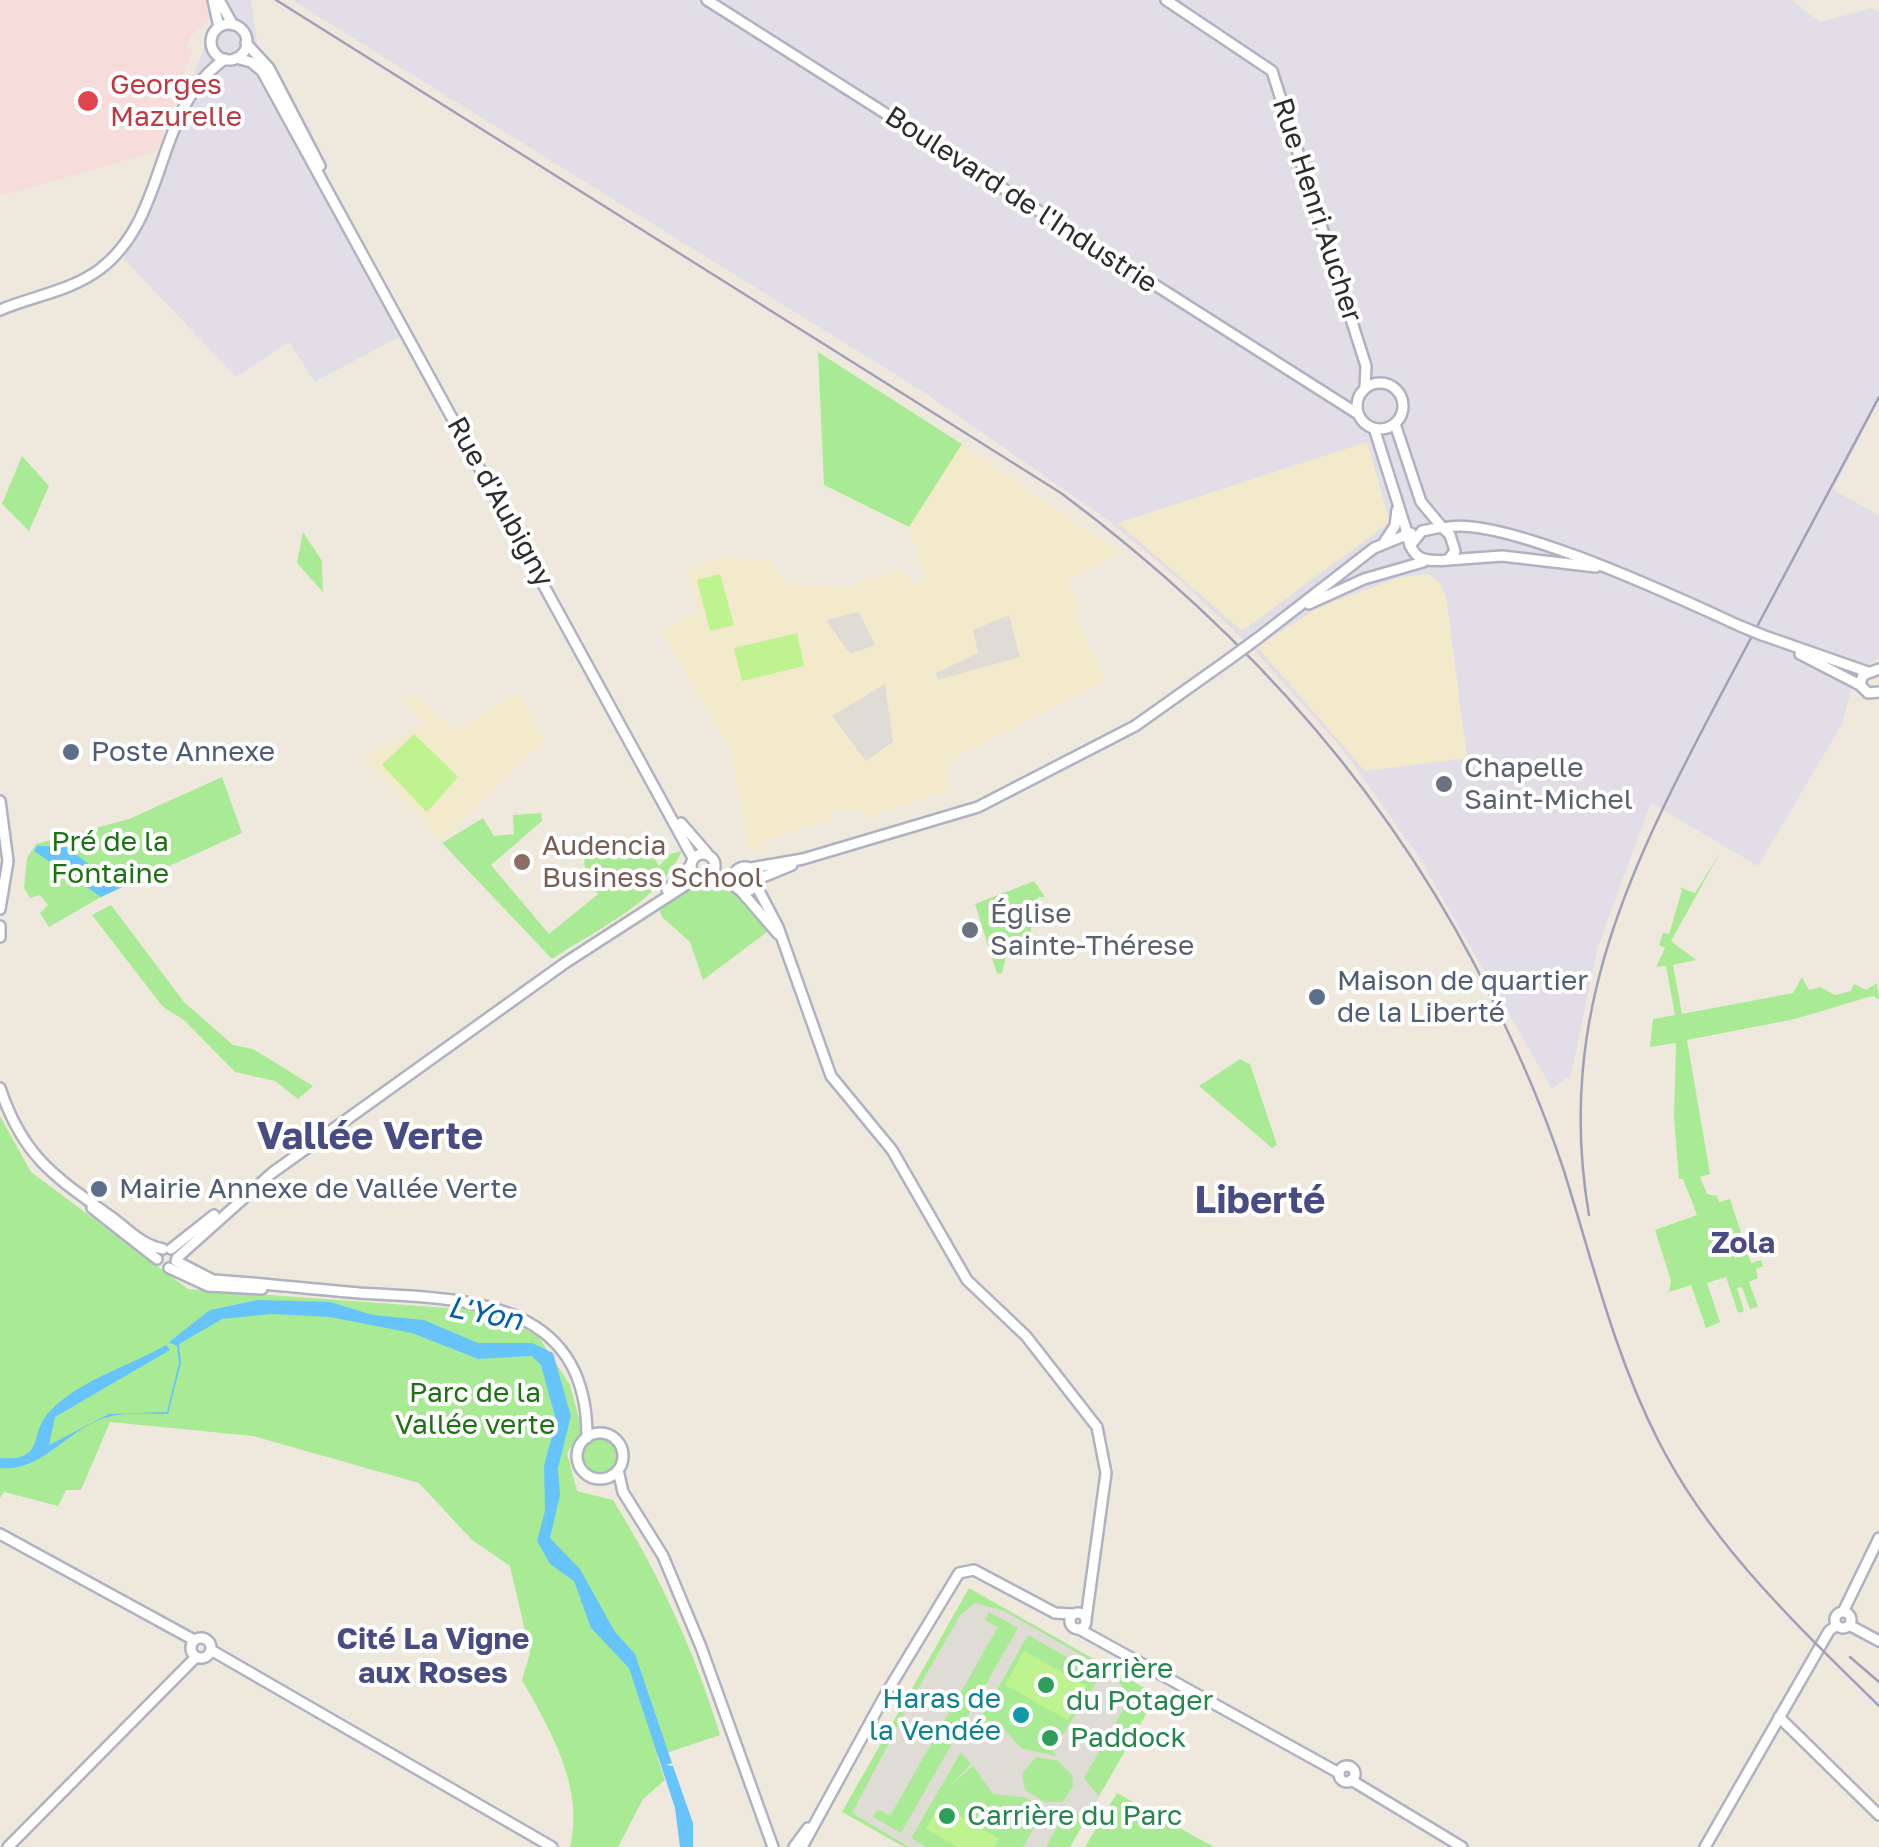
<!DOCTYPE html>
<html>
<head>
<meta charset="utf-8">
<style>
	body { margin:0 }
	canvas { display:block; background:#efe9dd }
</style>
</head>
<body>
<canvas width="1879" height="1847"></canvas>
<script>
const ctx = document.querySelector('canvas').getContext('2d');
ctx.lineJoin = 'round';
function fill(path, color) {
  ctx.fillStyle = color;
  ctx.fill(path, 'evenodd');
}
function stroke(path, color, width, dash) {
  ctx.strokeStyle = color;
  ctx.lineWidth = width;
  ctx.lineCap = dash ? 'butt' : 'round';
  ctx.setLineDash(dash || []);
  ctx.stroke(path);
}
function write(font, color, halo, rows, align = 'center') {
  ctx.font = font + ' "Golos Text",sans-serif';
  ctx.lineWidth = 8;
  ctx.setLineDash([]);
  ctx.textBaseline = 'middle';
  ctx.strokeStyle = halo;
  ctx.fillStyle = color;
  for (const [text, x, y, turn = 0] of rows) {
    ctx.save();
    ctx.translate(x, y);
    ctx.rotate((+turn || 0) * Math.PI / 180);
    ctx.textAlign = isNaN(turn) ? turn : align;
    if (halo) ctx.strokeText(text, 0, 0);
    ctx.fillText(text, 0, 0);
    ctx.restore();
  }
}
fill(new Path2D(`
	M222 0H251L258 49 411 330 315 382 289 342 236 377 124 259Z
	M292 0H1792L1820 22 1872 8 1879 12V399L1833 490 1879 515V657L1855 676 1842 724 1758 866 1651 803 1598 946 1571 1075 1552 1089 1419 857 1343 750 1255 651 1182 582 1105 518 922 391Z`), '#e2dee7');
fill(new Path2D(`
	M1367 442 1390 522 1242 631 1118 523Z
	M962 444 1120 553 1067 580 1082 611 1075 615 1106 680 958 756 947 766 949 791 865 817 862 810 855 812 853 807 830 813 832 820 777 835 760 843 761 849H749L732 753 662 631 699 613 688 569 722 557 770 561 785 583 854 589 855 584 904 569 912 584 926 579 909 527Z
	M1427 574 1438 581 1446 596 1467 758 1365 771 1257 647 1317 608 1397 578Z
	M519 692 545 740 442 841 362 757 425 726 402 701 417 693 453 731Z`), '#f2eacb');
fill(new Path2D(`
	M0 0H207L210 20 191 36 186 48 192 51 158 151 0 196Z`), '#f6dcda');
fill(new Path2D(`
	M818 352 962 444 909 527 824 485Z
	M22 456 49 486 29 531 2 504Z
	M303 532 322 561 323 592 297 563Z
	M222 777 242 833 101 897 49 927 40 913 48 905 40 895 30 898 24 888 27 858 36 844 129 819Z
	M541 813 542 821 491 865 549 934 598 894 586 884 584 856 600 838C631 837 645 839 659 866L670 854 682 851C659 902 597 929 552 959L442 843 483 818 494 836 514 834 513 815Z
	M1721 851 1671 941 1696 960 1673 965 1682 1014 1793 993 1802 977 1809 990 1820 987 1835 995 1851 991 1854 984 1866 990 1877 983 1879 999 1872 996 1795 1019 1687 1040 1710 1174 1700 1177 1707 1194 1717 1196 1719 1202 1730 1199 1751 1263 1761 1260 1763 1266 1756 1269 1758 1278 1749 1282 1758 1307 1750 1309 1742 1287 1737 1288 1744 1311 1738 1313 1726 1277 1707 1283 1720 1322 1706 1328 1691 1285 1669 1292 1671 1281 1655 1230 1697 1215 1683 1179H1679L1674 1117 1676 1043 1650 1047 1653 1019 1675 1015 1666 966 1656 967 1665 948 1659 945 1663 933 1669 934 1682 890 1679 887 1695 893Z
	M714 881 731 886 771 929 703 980 690 942 662 917 659 908 697 883Z
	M1034 881 1045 897H1038L1027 950 1007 952 1002 973 997 974 975 904Z
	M111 905 184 1002 233 1045 253 1049 313 1086 298 1099 275 1081 235 1072 184 1020 163 1007 92 915Z
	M1240 1059 1250 1064 1277 1145 1272 1148 1199 1086Z
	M0 1116 31 1172 188 1289 489 1311 538 1336 570 1385 582 1430 567 1453 577 1491 613 1500C659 1574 695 1652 720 1735L657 1756 665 1780 643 1799 618 1847H570C585 1788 550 1730 522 1680L530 1653 510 1566 472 1540 419 1483 253 1436 110 1422 81 1490H66L58 1506 4 1492 0 1498Z
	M581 1456a19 19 0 1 1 38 0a19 19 0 1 1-38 0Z
	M969 1588 1157 1695 1070 1847H904L842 1812Z
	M1117 1793 1214 1847H1085Z`), '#a9eb95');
fill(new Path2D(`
	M720 574 734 625 710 631 697 580Z
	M797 633 804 666 742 681 734 648Z
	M414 734 458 777 427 812 382 765Z
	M1024 1651 1087 1686 1068 1720 1005 1685Z
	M940 1804 999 1839 994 1847H958L926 1829Z`), '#bef390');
fill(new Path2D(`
	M859 612 875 645 850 654 826 620Z
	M1009 615 1020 657 938 680 936 673 978 653 973 630Z
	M885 684 893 742 866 761 832 716Z
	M975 1603 1004 1611 1109 1671 1127 1692 1124 1708 1084 1778 1099 1796 1087 1816 1066 1811 1046 1847H1023L1045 1808 1023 1797 993 1794 973 1766 950 1786 971 1764 961 1752 911 1838 926 1847H909L852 1813 904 1714 899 1710 911 1690 916 1692 961 1614ZM989 1612 1018 1628 901 1833 873 1817 878 1809 890 1816 998 1627 985 1620ZM1028 1635 1100 1676 1053 1750 1056 1756 1021 1748 1004 1729 979 1721ZM1036 1757 1057 1760 1072 1775 1073 1786 1063 1802H1045L1025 1790 1022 1774Z`), '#dfdcd5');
fill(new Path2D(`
	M37 846H65L120 888 101 897 34 851Z
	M258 1300 330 1302 373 1315 424 1320 478 1343H532L553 1353 571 1416 558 1468 560 1495 550 1538 580 1569 615 1632 635 1654 672 1763 666 1765 673 1766 693 1823V1847H680L675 1808 629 1668 591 1628 574 1581 550 1564 537 1541 545 1511 544 1466 556 1420 541 1365 532 1356 478 1359 412 1333 330 1317 271 1314 222 1319 179 1344 181 1363 168 1414C150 1414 130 1412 112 1416 67 1426 46 1472 0 1468V1458C47 1462 28 1433 50 1411 81 1379 128 1367 166 1345L170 1350 55 1417 49 1445 109 1414 167 1412 179 1363 177 1346 169 1342 210 1310Z`), '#67c4fb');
const secondary = new Path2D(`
	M213 0 219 27
	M219 0 233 25
	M707 0 1358 414
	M1166 0 1272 71 1366 366 1365 387
	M211 42a18 18 0 1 1 36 0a18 18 0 1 1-36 0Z
	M246 43 269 68 320 166
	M236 58 251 62 262 71 693 858
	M0 310C33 296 71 291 100 269 170 216 153 109 225 59
	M1357 406a23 23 0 1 1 46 0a23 23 0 1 1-46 0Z
	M1395 424 1421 502 1442 527
	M1374 428 1405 526C1411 556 1417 563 1448 560L1455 551 1450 535 1442 527 1422 531 1410 546
	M1444 528C1497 512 1685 601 1740 626
	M1385 541 1395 526 1397 510
	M1448 560 1502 556 1596 567
	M1309 604 1364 579 1423 562
	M1762 635 1868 672
	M1258 638 1374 548 1411 533
	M1800 654 1860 685
	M1879 669 1863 675 1860 685 1868 693 1879 692
	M0 801 8 861 0 909
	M681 823 707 853
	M691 866a12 12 0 1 1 24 0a12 12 0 1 1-24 0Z
	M733 879a12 12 0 1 1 24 0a12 12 0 1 1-24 0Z
	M751 868 803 859 978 807 1135 726 1228 660
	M758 879 792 865
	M756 885 778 927 831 1076 892 1150 967 1280 1026 1336 1097 1427 1106 1473 1086 1619
	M667 890 690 866
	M741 891 778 934
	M0 926V937
	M0 1088C23 1157 54 1176 110 1216 127 1228 141 1245 163 1249
	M92 1208 157 1259
	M171 1249 214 1215
	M177 1258 272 1173 565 963 698 877
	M176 1261 213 1280C262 1283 310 1289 359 1293 463 1299 588 1297 587 1438
	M169 1268 208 1286 262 1289
	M577 1456a23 23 0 1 1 46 0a23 23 0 1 1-46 0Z
	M618 1470 623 1492 663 1556 701 1647 773 1847
	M0 1534 194 1640
	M1843 1612 1879 1538
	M1835 1620a8 8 0 1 1 16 0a8 8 0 1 1-16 0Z
	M1070 1621a8 8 0 1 1 16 0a8 8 0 1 1-16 0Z
	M1849 1625 1879 1641
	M1079 1629 1339 1773
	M191 1648a10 10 0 1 1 20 0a10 10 0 1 1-20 0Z
	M211 1650 552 1847
	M1779 1717 1879 1815
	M1339 1774a8 8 0 1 1 16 0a8 8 0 1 1-16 0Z
	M1351 1780 1462 1847
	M8 1847 196 1657
	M794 1847 808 1828
	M802 1847 884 1697 959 1573 974 1570 1055 1613 1072 1614
	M1705 1847 1829 1631 1837 1625`);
stroke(secondary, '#b1b2c1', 14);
stroke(secondary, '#fff', 9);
stroke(new Path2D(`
	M276 0 1061 493C1242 628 1394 796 1493 1001 1520 1055 1544 1111 1563 1168 1592 1259 1614 1354 1658 1440 1711 1545 1796 1624 1879 1706
	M1589 1215C1554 1012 1634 859 1726 685 1777 589 1828 493 1879 397
	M1850 1657 1879 1682`), '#9fa0b8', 2.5);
const secondaryBridge = new Path2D(`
	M1740 626 1762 635
	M1228 660 1258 638`);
stroke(secondaryBridge, '#b1b2c1', 14, []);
stroke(secondaryBridge, '#fff', 9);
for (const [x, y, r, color] of [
	[88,101,12,"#e0444e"],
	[71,752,10,"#5c6f8a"],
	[1444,784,10,"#6b7280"],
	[522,862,10,"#8d6e63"],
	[970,930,10,"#6b7280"],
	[1317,997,10,"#5c6f8a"],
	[99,1189,10,"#5c6f8a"],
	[1046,1685,10,"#2e9e5b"],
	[1021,1715,10,"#0f9aa8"],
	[1050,1738,10,"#2e9e5b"],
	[947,1816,10,"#2e9e5b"]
]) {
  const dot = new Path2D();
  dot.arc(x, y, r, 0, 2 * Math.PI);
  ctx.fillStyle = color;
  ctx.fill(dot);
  stroke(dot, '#fff', 4);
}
write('28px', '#be3a42', '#fff', [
	["Georges",110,85],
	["Mazurelle",110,117]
], 'left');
write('28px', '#2c2c2c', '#fff', [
	["Boulevard de l'Industrie",1021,200,33],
	["Rue Henri Aucher",1317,210,72],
	["Rue d'Aubigny",500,502,61]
]);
write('28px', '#4e5e75', '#fff', [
	["Poste Annexe",91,752],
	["Maison de quartier",1337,981],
	["de la Liberté",1337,1013],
	["Mairie Annexe de Vallée Verte",119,1189]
], 'left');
write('28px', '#5b616d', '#fff', [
	["Chapelle",1464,768],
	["Saint-Michel",1464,800],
	["Église",990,914],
	["Sainte-Thérese",990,946]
], 'left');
write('28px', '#1d7213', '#fff', [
	["Pré de la",110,842],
	["Fontaine",110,874],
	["Parc de la",475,1393],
	["Vallée verte",475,1425]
]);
write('28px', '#785e54', '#fff', [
	["Audencia",542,846],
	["Business School",542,878]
], 'left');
write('28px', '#27864d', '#fff', [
	["Carrière",1066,1669],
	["du Potager",1066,1701],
	["Paddock",1070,1738],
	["Carrière du Parc",967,1816]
], 'left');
write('28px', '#0d838f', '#fff', [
	["Haras de",1001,1699],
	["la Vendée",1001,1731]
], 'right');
write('bold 30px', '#474c82', '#fff', [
	["Zola",1743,1243],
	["Cité La Vigne",433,1639],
	["aux Roses",433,1673]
]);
write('italic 30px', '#005fad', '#fff', [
	["L'Yon",485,1314,11]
]);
write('bold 38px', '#474c82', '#fff', [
	["Vallée Verte",370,1137],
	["Liberté",1260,1201]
]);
</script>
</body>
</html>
